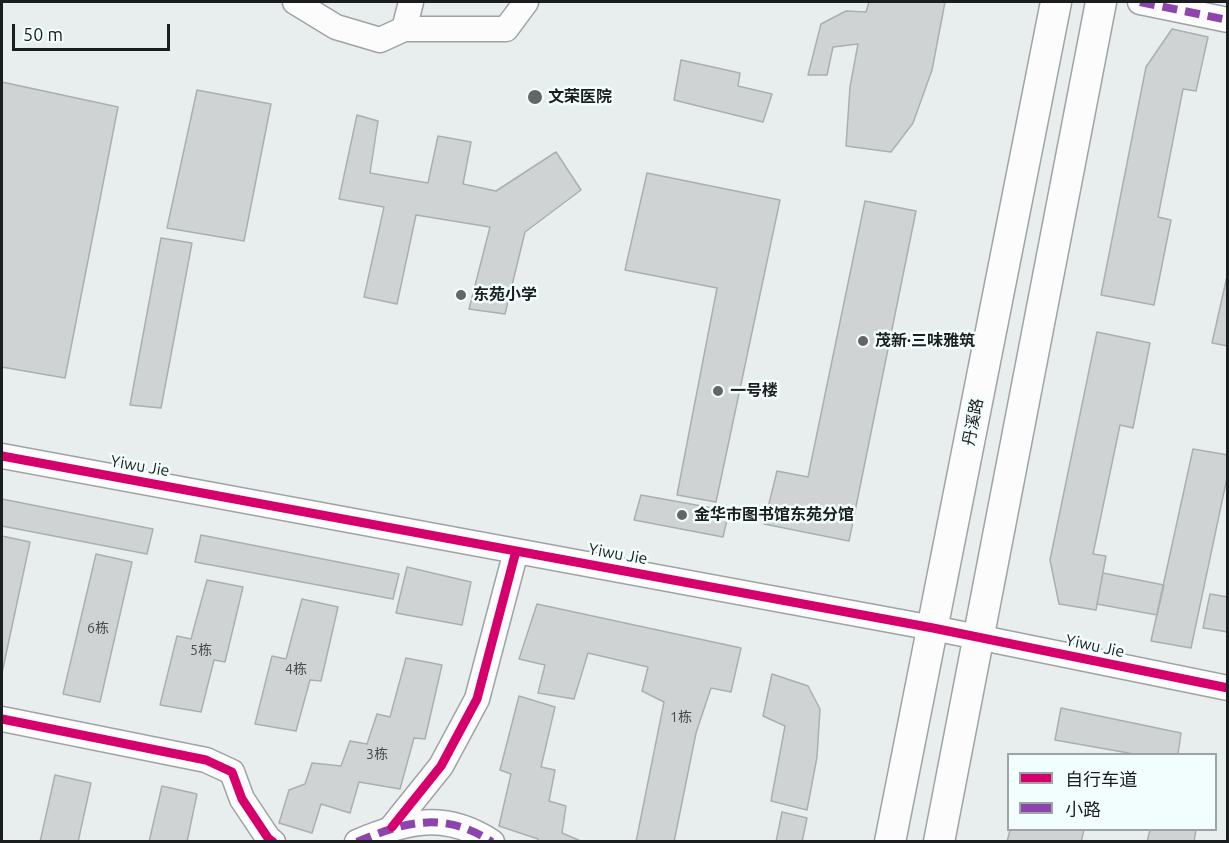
<!DOCTYPE html>
<html>
<head>
<meta charset="utf-8">
<style>
	body { margin:0 }
	#map { position:relative; width:1229px; height:843px; overflow:hidden; background:#e8eded; font-family:Ubuntu,"Noto Sans SC",sans-serif }
	canvas { display:block }
	.frame { position:absolute; inset:0; border:3px solid #1a1e1e; pointer-events:none }
	.legend { position:absolute; left:1007px; top:753px; width:210px; height:78px; box-sizing:border-box; background:#f2fdfd; border:2px solid #9ca4a4; margin:0; padding:8px 10px; list-style:none; font-size:18px; color:#1a1e1e }
	.legend li { display:flex; align-items:center; gap:12px; height:30px }
	.legend b { width:30px; border:2px solid #9ca4a4 }
	.scale { position:absolute; left:12px; top:24px; width:158px; height:27px; box-sizing:border-box; border:3px solid #1a1e1e; border-top:0; padding-left:8px; font-size:18px; line-height:21px; white-space:nowrap; color:#1a1e1e; -webkit-text-stroke:4px #f2fdfd; paint-order:stroke }
</style>
</head>
<body>
<div id="map">
<canvas width="1229" height="843"></canvas>
<div class="frame"></div>
<ul class="legend">
<li><b style="height:8px;background:#d6006c"></b>自行车道</li>
<li><b style="height:8px;background:#8e44ad"></b>小路</li>
</ul>
<div class="scale">50 m</div>
</div>
<script>
const ctx = document.querySelector('canvas').getContext('2d');
ctx.lineJoin = 'round';
function fill(path, color) {
  ctx.fillStyle = color;
  ctx.fill(path, 'evenodd');
}
function stroke(path, color, width, dash) {
  ctx.strokeStyle = color;
  ctx.lineWidth = width;
  ctx.lineCap = dash ? 'butt' : 'round';
  ctx.setLineDash(dash || []);
  ctx.stroke(path);
}
function write(font, color, halo, rows, align = 'center') {
  ctx.font = font + ' Ubuntu,"Noto Sans SC",sans-serif';
  ctx.lineWidth = 5;
  ctx.setLineDash([]);
  ctx.textBaseline = 'middle';
  ctx.strokeStyle = halo;
  ctx.fillStyle = color;
  for (const [text, x, y, turn = 0] of rows) {
    ctx.save();
    ctx.translate(x, y);
    ctx.rotate((+turn || 0) * Math.PI / 180);
    ctx.textAlign = isNaN(turn) ? turn : align;
    if (halo) ctx.strokeText(text, 0, 0);
    ctx.fillText(text, 0, 0);
    ctx.restore();
  }
}
const building = new Path2D(`
	M869 2H945L932 70 913 123 891 152 846 146 850 87 858 44 833 47 827 75H808L821 24 846 11 866 12Z
	M1172 29 1208 37 1196 91 1183 89 1158 217 1171 220 1154 305 1101 295 1146 67Z
	M681 60 740 73 738 86 772 94 763 122 674 100Z
	M2 82 118 107 65 378 2 367Z
	M197 90 271 104 244 241 167 228Z
	M357 115 378 121 370 173 428 183 438 136 471 142 463 184 496 191 556 152 581 190 525 232 505 314 469 309 490 227 416 215 397 304 364 297 384 207 339 199Z
	M647 173 780 200 716 502 677 495 717 288 625 270Z
	M865 201 916 211 849 541 764 524 777 471 808 477Z
	M161 238 192 243 161 408 130 405Z
	M1228 272V346L1212 343Z
	M1097 332 1150 343 1133 428 1120 425 1093 554 1106 556 1096 610 1059 604 1050 560Z
	M1193 449 1228 455V473L1191 648 1151 641Z
	M641 495 729 511 723 537 634 520Z
	M2 499 153 529 147 554 2 526Z
	M201 535 399 574 393 599 195 562Z
	M2 536 30 542 2 673Z
	M96 554 132 562 100 702 63 694Z
	M407 567 471 582 462 625 396 613Z
	M1103 573 1164 585 1157 615 1097 604Z
	M207 580 243 587 225 662 214 660 201 712 160 705 177 636 191 639Z
	M1210 594 1228 597V632L1203 628Z
	M302 599 338 607 321 681 310 680 296 731 255 724 272 656 286 659Z
	M537 604 741 648 731 692 711 688 696 733 674 842H636L664 702 642 691 648 667 588 653 574 699 538 693 545 665 519 659Z
	M406 658 442 665 425 739 414 738 400 789 359 782 350 813 321 804 312 833 279 823 289 790 305 784 312 763 341 766 350 741 367 744 377 714 390 717Z
	M772 674 808 686 820 709 817 757 807 810 771 801 785 726 763 716Z
	M519 696 555 707 541 767 555 770 549 801 566 806 562 833 583 842H538V839L499 826 511 774 500 770Z
	M1061 708 1181 733 1178 754H1134L1055 740Z
	M55 775 91 783 78 842H40Z
	M162 786 197 794 187 842H149Z
	M782 812 807 818 802 842H776Z
	M1010 830H1084L1081 842H1007Z
	M1150 830H1196L1194 842H1147Z`);
fill(building, '#cfd3d3');
stroke(building, '#aaafaf', 1.5);
const minor = new Path2D(`
	M295 2 336 27 380 40 404 29H506L526 2
	M1140 2 1228 20
	M404 29 411 2
	M2 456 933 628 1228 688
	M2 719 206 760 232 772 242 799 268 838 273 842
	M392 827 441 766 477 699 516 551
	M357 842C406 821 445 811 492 842`);
const major = new Path2D(`
	M890 842 1056 2
	M939 842 1101 2`);
stroke(minor, '#9fa3a3', 27);
stroke(major, '#9fa3a3', 33);
stroke(minor, '#fcfcfc', 24);
stroke(major, '#fcfcfc', 30);
stroke(new Path2D(`
	M1140 2 1228 20
	M357 842C406 821 445 811 492 842`), '#8e44ad', 8, [15, 8]);
stroke(new Path2D(`
	M2 456 933 628 1228 688
	M2 719 206 760 232 772 242 799 268 838 273 842
	M392 827 441 766 477 699 516 551`), '#d6006c', 9);
for (const [x, y, r, color] of [
	[535,97,8,"#626666"],
	[461,295,6,"#626666"],
	[863,341,6,"#626666"],
	[718,391,6,"#626666"],
	[682,515,6,"#626666"]
]) {
  const dot = new Path2D();
  dot.arc(x, y, r, 0, 2 * Math.PI);
  ctx.fillStyle = color;
  ctx.fill(dot);
  stroke(dot, '#f2fdfd', 2);
}
write('14px', '#474b4b', null, [
	["6栋",98,628],
	["5栋",201,650],
	["4栋",296,669],
	["1栋",681,717],
	["3栋",377,754]
]);
write('bold 16px', '#1a1e1e', '#f2fdfd', [
	["文荣医院",548,97],
	["东苑小学",473,295],
	["茂新·三味雅筑",875,341],
	["一号楼",730,391],
	["金华市图书馆东苑分馆",694,515]
], 'left');
write('16px', '#1a1e1e', '#f2fdfd', [
	["丹溪路",973,422,-79],
	["Yiwu Jie",140,466,10],
	["Yiwu Jie",618,554,10],
	["Yiwu Jie",1095,646,12]
]);
</script>
</body>
</html>
